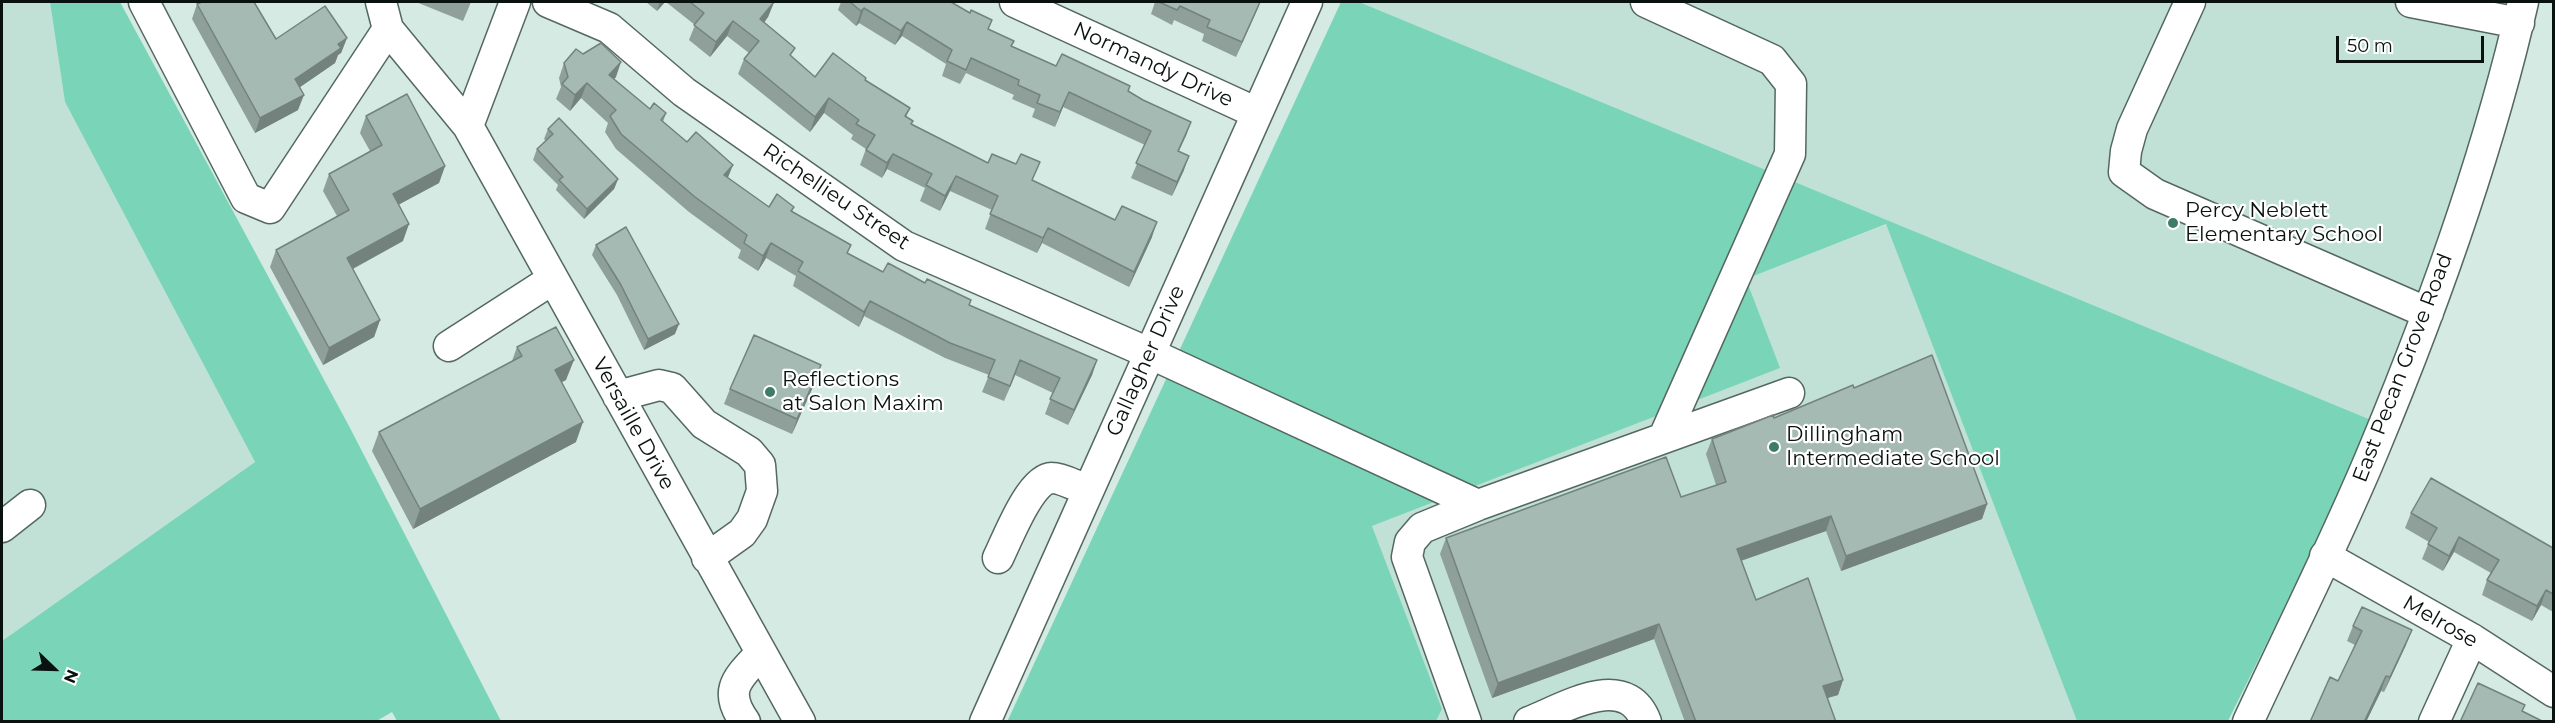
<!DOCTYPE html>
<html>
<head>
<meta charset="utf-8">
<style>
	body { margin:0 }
	#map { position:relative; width:2555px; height:723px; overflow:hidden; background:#d4eae2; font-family:Montserrat,sans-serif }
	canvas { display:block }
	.frame { position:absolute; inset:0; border:3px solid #0a120f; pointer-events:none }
	.north { position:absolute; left:24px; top:639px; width:60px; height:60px; -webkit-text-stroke:4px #fff; paint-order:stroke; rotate:113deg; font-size:16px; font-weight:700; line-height:24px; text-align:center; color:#0a120f }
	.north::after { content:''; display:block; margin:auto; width:21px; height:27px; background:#0a120f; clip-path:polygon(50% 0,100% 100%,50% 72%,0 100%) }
	.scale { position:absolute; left:2336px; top:36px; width:148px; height:27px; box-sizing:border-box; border:3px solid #0a120f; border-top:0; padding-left:8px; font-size:18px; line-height:21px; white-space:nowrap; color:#0a120f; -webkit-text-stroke:4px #fff; paint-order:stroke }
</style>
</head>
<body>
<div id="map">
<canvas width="2555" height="723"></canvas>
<div class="frame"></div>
<div class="north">N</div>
<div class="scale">50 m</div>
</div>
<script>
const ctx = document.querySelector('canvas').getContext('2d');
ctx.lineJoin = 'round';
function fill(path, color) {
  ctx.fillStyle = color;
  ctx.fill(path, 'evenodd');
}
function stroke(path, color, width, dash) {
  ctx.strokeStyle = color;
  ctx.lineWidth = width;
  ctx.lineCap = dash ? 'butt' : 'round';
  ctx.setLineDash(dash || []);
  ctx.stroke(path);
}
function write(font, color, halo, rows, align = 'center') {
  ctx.font = font + ' Montserrat,sans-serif';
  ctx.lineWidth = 4.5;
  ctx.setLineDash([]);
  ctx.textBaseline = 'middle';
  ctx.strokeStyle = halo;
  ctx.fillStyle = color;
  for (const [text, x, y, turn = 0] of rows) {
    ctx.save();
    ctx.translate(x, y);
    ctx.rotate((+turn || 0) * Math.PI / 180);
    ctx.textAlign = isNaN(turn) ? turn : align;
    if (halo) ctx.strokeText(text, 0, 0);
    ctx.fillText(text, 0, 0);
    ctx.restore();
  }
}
fill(new Path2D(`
	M2 2H50L65 102 255 462 2 641Z
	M1359 2H2514L2465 183 2376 422Z
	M1887 224 2077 721H1436L1442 709 1372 526 1779 368 1746 279Z`), '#c2e1d6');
fill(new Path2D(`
	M50 2H120L349 426 501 721H397L392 712 375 722 2 721V641L255 462 65 102Z
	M1341 2H1359L2376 422 2228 721H2077L1886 224 1746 279 1780 368 1372 526 1442 709 1436 721 1007 722Z`), '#7ad5b8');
const minor = new Path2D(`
	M144 2 246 198 270 208 388 29 468 126 800 722
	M381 2 388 29
	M548 2 609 28 684 92 904 246 1149 353 1478 505
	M1015 2 1257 113
	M1646 2 1772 60 1791 84 1790 154 1664 437
	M2190 2 2132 129 2126 151 2124 172 2155 194 2428 313
	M2411 2 2519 23
	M468 126 515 2
	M449 346 553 279
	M618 396 659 385 672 388 704 424 749 452 760 465 762 491 752 519 742 533 707 558
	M2 527 30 505
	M2325 556 2472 639 2554 692
	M998 558C1007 540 1031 477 1052 478 1063 478 1077 487 1088 490
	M745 722C722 690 738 678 760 654
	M985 722 1307 2
	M1466 722 1407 557 1410 542 1422 528 1478 505 1789 393
	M1529 722C1565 708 1626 669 1646 722
	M2248 722C2290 631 2336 541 2374 449 2434 305 2488 155 2523 2
	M2434 722 2472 639`);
stroke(minor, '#546860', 33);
stroke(minor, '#fff', 30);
fill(new Path2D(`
	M416 2H471L463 21Z
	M646 2H665L657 11Z
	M666 2H774L768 17 764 23 792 57 815 77 866 78 865 81 910 108 906 117 912 124 988 163 1033 181 1152 237 1129 287 1042 243 1037 253 985 229 992 210 950 191 940 211 920 201 925 188 887 169 882 178 860 165 866 149 851 139 853 135 824 113 810 132 738 74 744 59 749 53 727 36 710 57 689 40 695 25Z
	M841 2H951L970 13 992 20 988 29 1014 41 1012 46 1056 66 1128 91 1143 100 1191 122 1179 151 1184 170 1172 196 1131 178 1145 145 1063 107 1055 127 1032 117 1035 109 1012 99 1014 95 966 73 960 84 942 76 946 64 902 36 895 45 859 23 856 26 838 10Z
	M1155 2H1260L1236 57 1202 41 1204 34 1174 20 1172 25 1151 14Z
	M197 4 276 39 347 38 341 53 338 55 335 63 300 87 298 110 255 133 192 19Z
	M564 63 616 77 614 79 650 109 666 113 663 122 728 178 769 207H794L792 211 848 253 883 272 925 283 969 305 1097 360 1092 375 1068 425 1045 414 1053 393 1015 375 1004 401 982 392 989 375 945 358 864 316 859 327 793 286 796 276 766 258 758 271 738 258 741 250 689 212 616 149 605 132 608 123 581 98 570 111 556 99 561 87 559 78Z
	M366 116 445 166 439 183 399 204 403 241 353 269 380 320 374 337 323 365 270 267 276 250 337 216 323 191 329 174 370 151 360 133Z
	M548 129 618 179 614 189 584 219 556 190 558 185 533 160 537 149 546 141 544 139Z
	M596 245 675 334 644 350 617 295 592 255Z
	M517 347 566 380 562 382 576 442 413 529 372 451 379 432 512 361Z
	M821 365 816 380 792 434 724 404 730 389Z
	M1854 388 1987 504 1982 519 1841 571 1826 531 1741 561 1756 600 1843 680 1838 695 1827 698 1836 722H1685L1654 639 1492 698 1440 554 1446 538 1681 497 1716 485 1706 454 1712 439 1774 418Z
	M2411 513 2553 548V612L2541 605 2532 621 2482 595 2487 580 2491 573 2454 552 2443 571 2422 559 2429 542 2405 528Z
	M2353 626 2406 645 2384 692 2381 691 2366 722H2310L2338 681 2355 645 2347 641Z`), '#8ea099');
fill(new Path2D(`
	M660 2H665L657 11Z
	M774 2 768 17 754 35 760 19Z
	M1260 2 1258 8 1236 57 1242 42Z
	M864 8 859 23 856 26 861 11Z
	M733 21 727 36 710 57 716 42Z
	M907 22 902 36 895 45 901 31Z
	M347 38 341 53 338 55 335 63 290 94 295 79 338 44Z
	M621 62 616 77 604 90 609 75Z
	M587 83 581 98 570 111 575 95Z
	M1069 92 1055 127 1060 112Z
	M304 95 298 110 255 133 260 118Z
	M829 98 824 113 810 132 815 117Z
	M1191 122 1186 136 1172 165 1178 151Z
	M893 154 887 169 882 178 887 163Z
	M1189 156 1184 170 1172 196 1177 182Z
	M733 165 727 180 724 175Z
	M445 166 439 183 387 211 393 194Z
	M956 176 950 191 940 211 945 196Z
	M618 179 614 189 584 219 587 209Z
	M1157 222 1152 237 1129 287 1134 272Z
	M409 224 403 241 341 275 347 258Z
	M1048 228 1042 243 1037 253 1043 238Z
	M771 243 766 258 758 271 763 256Z
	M870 301 864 316 859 327 864 312Z
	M380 320 374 337 323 365 329 348Z
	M679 324 675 334 644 350 648 339Z
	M574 360 566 380 548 389 555 370Z
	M1020 360 1015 375 1004 401 1010 386Z
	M1097 360 1092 375 1068 425 1074 410Z
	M821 365 816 380 792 434 797 419Z
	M583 422 576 442 413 529 420 509Z
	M1987 504 1982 519 1841 571 1846 556Z
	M1831 516 1826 531 1731 564 1737 549Z
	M2459 537 2454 552 2443 571 2449 556Z
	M2546 590 2541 605 2532 621 2537 606Z
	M1659 624 1654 639 1492 698 1498 683Z
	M2412 630 2406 645 2384 692 2390 677Z
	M2386 676 2381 691 2366 722H2364Z
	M1843 680 1838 695 1817 701 1823 686Z`), '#74827d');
const building = new Path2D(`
	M202 2H254L276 39 325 6 347 38 338 44 341 48 295 79 304 95 260 118 197 4Z
	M690 2H774L760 19 795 48 790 55 815 77 833 53 866 78 865 80 910 108 905 116 913 121 911 124 988 163 992 154 1016 164 1021 154 1040 162 1032 180 1115 220 1122 206 1157 222 1134 272 1048 228 1043 238 990 214 998 196 956 176 945 196 926 185 932 174 893 154 887 163 866 150 875 135 856 124 859 120 829 98 815 117 744 59 759 41 733 21 716 42 694 25 704 13Z
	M850 2H951L970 13 971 10 992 20 988 29 1014 41 1011 46 1056 66 1062 54 1130 86 1128 91 1143 100 1191 122 1178 151 1189 156 1177 182 1136 163 1151 131 1069 92 1060 112 1037 103 1040 95 1018 85 1019 80 971 58 966 70 947 61 952 50 907 22 901 31 864 8 861 11Z
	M1159 2H1260L1242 42 1207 27 1210 20 1180 6 1177 10Z
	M601 43 621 62 609 75 650 109 654 103 666 113 661 120 687 142 696 132 733 165 724 175 769 207 777 194 794 207 791 211 851 245 847 253 883 272 888 263 925 283 927 279 971 300 969 305 1097 360 1074 410 1050 399 1060 378 1020 360 1010 386 988 377 995 360 950 343 870 301 864 312 798 271 803 262 771 243 763 256 744 243 747 235 695 197 621 134 610 116 616 110 587 83 575 95 562 84 568 77 564 63 576 49 583 54Z
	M407 94 445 166 393 194 409 224 347 258 380 320 329 348 276 250 349 210 329 174 382 145 366 116Z
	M559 118 618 179 587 209 559 180 563 177 537 149 553 134 548 129Z
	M626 227 679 324 648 339 621 285 596 245Z
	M556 327 574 360 555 370 583 422 420 509 379 432 522 356 517 347Z
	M754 335 821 365 797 419 730 389Z
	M1932 355 1987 504 1846 556 1831 516 1737 549 1756 600 1808 578 1843 680 1823 686 1836 722H1696L1659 624 1498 683 1446 538 1666 457 1681 497 1726 482 1712 439 1773 415 1774 418 1853 385 1854 388Z
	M2431 478 2553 548V594L2546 590 2537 606 2487 580 2499 560 2459 537 2449 556 2428 544 2437 528 2411 513Z
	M2362 607 2412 630 2390 677 2386 676 2364 722H2310L2330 677 2338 681 2362 631 2353 626Z
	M2478 683 2525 705 2522 711 2544 722H2460Z`);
fill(building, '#a5bab2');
stroke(building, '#74827d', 1.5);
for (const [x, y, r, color] of [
	[2173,223,6,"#3d7c69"],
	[770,392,6,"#3d7c69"],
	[1774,447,6,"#3d7c69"]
]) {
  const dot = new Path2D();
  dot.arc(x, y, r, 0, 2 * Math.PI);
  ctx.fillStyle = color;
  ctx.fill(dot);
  stroke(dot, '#fff', 2);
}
write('21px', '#0a120f', '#fff', [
	["Normandy Drive",1153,65,25],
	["Richellieu Street",836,197,34],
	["Gallagher Drive",1146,361,-66],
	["East Pecan Grove Road",2403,368,-69],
	["Versaille Drive",633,424,61],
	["Melrose",2440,622,30]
]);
write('21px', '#0a120f', '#fff', [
	["Percy Neblett",2185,211],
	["Elementary School",2185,235],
	["Reflections",782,380],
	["at Salon Maxim",782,404],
	["Dillingham",1786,435],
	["Intermediate School",1786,459]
], 'left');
</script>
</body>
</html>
